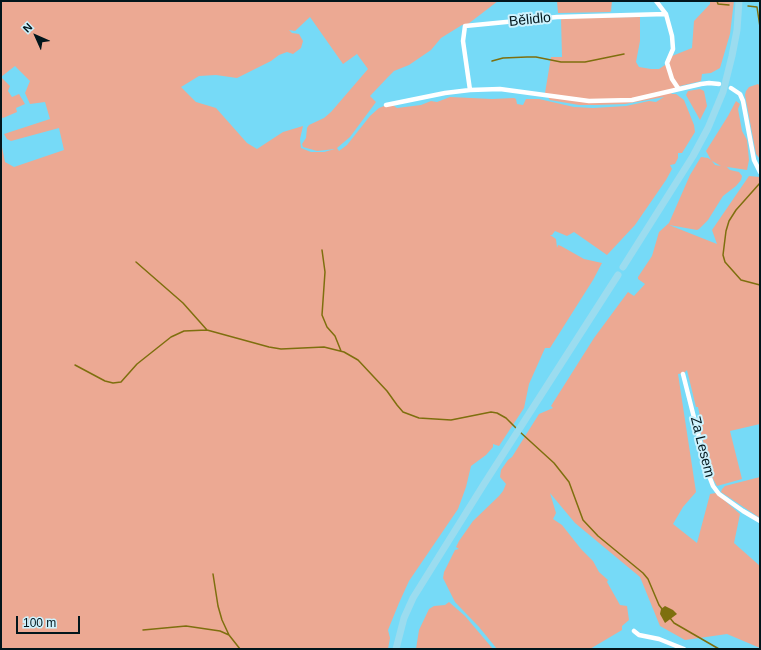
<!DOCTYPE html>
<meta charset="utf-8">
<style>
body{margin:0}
#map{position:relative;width:761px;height:650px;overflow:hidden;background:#76daf7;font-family:Arial,sans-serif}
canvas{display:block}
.frame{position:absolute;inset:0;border:2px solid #02161c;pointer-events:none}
.north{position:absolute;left:16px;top:16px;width:40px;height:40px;-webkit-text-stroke:3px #cdf2fd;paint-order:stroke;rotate:315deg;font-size:11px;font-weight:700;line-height:16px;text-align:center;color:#02161c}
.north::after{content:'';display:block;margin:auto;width:14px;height:18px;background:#02161c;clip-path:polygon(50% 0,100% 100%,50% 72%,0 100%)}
.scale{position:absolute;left:16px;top:616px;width:64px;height:18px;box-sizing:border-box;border:2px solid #02161c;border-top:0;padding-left:5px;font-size:12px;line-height:14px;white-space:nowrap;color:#02161c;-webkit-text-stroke:3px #cdf2fd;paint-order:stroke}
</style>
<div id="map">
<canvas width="761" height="650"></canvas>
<div class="frame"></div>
<div class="north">N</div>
<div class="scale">100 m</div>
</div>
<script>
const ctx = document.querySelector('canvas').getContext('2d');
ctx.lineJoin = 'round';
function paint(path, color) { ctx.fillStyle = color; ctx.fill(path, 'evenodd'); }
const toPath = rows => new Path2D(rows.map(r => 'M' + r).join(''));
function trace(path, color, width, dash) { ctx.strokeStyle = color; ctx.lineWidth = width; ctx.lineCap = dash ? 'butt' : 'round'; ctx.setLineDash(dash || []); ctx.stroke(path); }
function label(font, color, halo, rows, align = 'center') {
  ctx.font = font + ' Arial,sans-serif'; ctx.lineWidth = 4; ctx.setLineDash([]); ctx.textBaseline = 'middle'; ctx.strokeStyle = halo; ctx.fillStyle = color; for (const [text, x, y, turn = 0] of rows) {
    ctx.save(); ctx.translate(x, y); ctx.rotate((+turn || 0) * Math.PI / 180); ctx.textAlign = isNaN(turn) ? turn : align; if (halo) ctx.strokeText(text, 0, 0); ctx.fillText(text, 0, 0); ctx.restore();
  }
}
const green = toPath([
 [1,1,498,1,468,24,462,25,441,38,431,50,409,65,394,71,388,77,370,96,376,102,350,137,337,148,339,151,347,145,370,116,379,108,384,106,394,106,397,108,421,105,431,101,437,102,450,97,492,99,514,98,516,99,517,104,523,105,526,99,539,99,574,107,593,108,626,106,649,101,656,102,664,97,625,104,596,105,579,105,550,100,545,93,551,57,562,57,561,18,640,17,640,41,636,62,639,67,651,69,659,69,665,65,672,56,692,48,694,21,710,4,710,1,734,1,730,34,720,68,711,73,702,74,701,81,680,86,671,94,676,94,684,100,694,125,695,132,682,153,678,153,678,158,675,164,670,165,672,169,666,180,635,225,607,255,574,232,567,236,555,231,552,235,550,235,556,239,557,248,558,245,561,246,584,259,602,263,593,280,550,348,545,348,529,384,524,408,499,446,493,444,493,447,486,455,471,466,466,487,458,509,409,581,399,603,388,630,390,638,388,649,1,649,1,142,5,162,14,167,64,150,59,128,11,141,7,139,4,134,50,119,45,102,30,104,25,93,30,81,15,66,1,77,10,86,8,91,12,97,19,94,25,104,16,108,17,112,3,118,1,117],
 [310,17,343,64,357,54,368,69,331,112,324,118,309,125,307,128,306,138,302,144,303,147,317,151,335,149,324,152,311,152,301,148,300,139,303,126,283,132,257,149,247,143,216,108,196,102,181,87,199,76,216,75,237,78,271,61,279,55,287,52,293,54,301,48,303,41,299,34,292,33,289,30,295,31],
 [557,1,612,1,611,11,610,12,558,13],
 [758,84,760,86,760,159,756,154,745,95,746,91,749,87],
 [700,89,704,91,707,106,700,120,686,95,688,91],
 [736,101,740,104,738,109,742,131,747,140,749,160,747,170,721,166,712,161,715,165,727,167,730,170,739,172,742,176,741,180,736,186,723,196,708,220,699,229,697,230,669,225,717,244,712,230,749,176,760,177,760,424,730,431,742,479,717,486,712,477,706,453,698,422,701,421,698,407,696,407,687,370,684,373,678,374,696,492,683,507,673,524,697,543,709,498,710,494,716,493,740,514,734,543,760,566,760,648,727,634,685,640,660,626,640,577,575,523,550,493,556,513,553,519,562,525,581,549,593,561,599,572,608,580,607,582,620,605,627,606,629,620,622,626,622,630,590,649,497,649,479,627,455,602,443,578,444,572,455,550,459,549,456,547,459,541,473,521,499,496,503,491,506,484,500,477,501,470,508,460,512,457,539,414,553,408,551,406,594,338,628,292,634,296,645,284,638,279,638,277,652,256,659,232,669,223,690,175,701,157,708,158,711,160,706,151,728,116],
 [760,477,760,518,721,492,722,489,725,486],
 [449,602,465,616,493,649,416,649,419,630,429,609,434,606,445,605]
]);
const water = toPath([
 [665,606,673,610,677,614,665,623,660,614,661,609]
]);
const stream = toPath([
 [717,1,718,4,729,5],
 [748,6,757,7,760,27],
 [492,61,503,58,527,57,536,57,561,62,585,62,624,54],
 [760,183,736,210,729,221,726,231,723,255,725,262,741,280,760,285],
 [322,250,325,272,322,315,327,327,335,336,341,351],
 [136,262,183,303,207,330],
 [75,365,105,381,113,383,121,382,137,364,171,337,184,331,207,330,269,347,281,349,324,347,344,352,358,360,387,391,397,405,403,412,419,418,451,420,491,412,497,413,506,418,517,429],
 [520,432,554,463,569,482,583,520,598,536,643,573,648,579,659,605,662,609],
 [213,574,218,606,222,620,229,635],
 [670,618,674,623,719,649],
 [143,630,186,626,220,631,229,635,240,649]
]);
const minor = toPath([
 [656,1,666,14,672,36,673,49,667,63,672,79,678,88],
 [731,88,740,94,743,101,754,160,760,172],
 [470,90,463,41,465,26,557,17,666,14],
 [386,105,445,93,470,90,500,89,589,101,632,100,701,84,709,83,719,84],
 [683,374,708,473,713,486,719,494,743,511,760,521],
 [634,631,639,635,659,639,684,649]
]);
const primary = toPath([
 [623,267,693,156,708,128,723,92,732,56,737,30,739,1],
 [396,649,404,618,413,598,484,484,618,275]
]);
const streetNames = [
 ["Bělidlo",530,20,-6],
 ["Za Lesem",702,447,76]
];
paint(green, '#eca993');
paint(water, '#7e6f0e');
trace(stream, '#7e6f0e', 1.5);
trace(minor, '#fff', 4.5);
trace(primary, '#9bdcef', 7);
label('14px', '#02161c', '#cdf2fd', streetNames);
</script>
